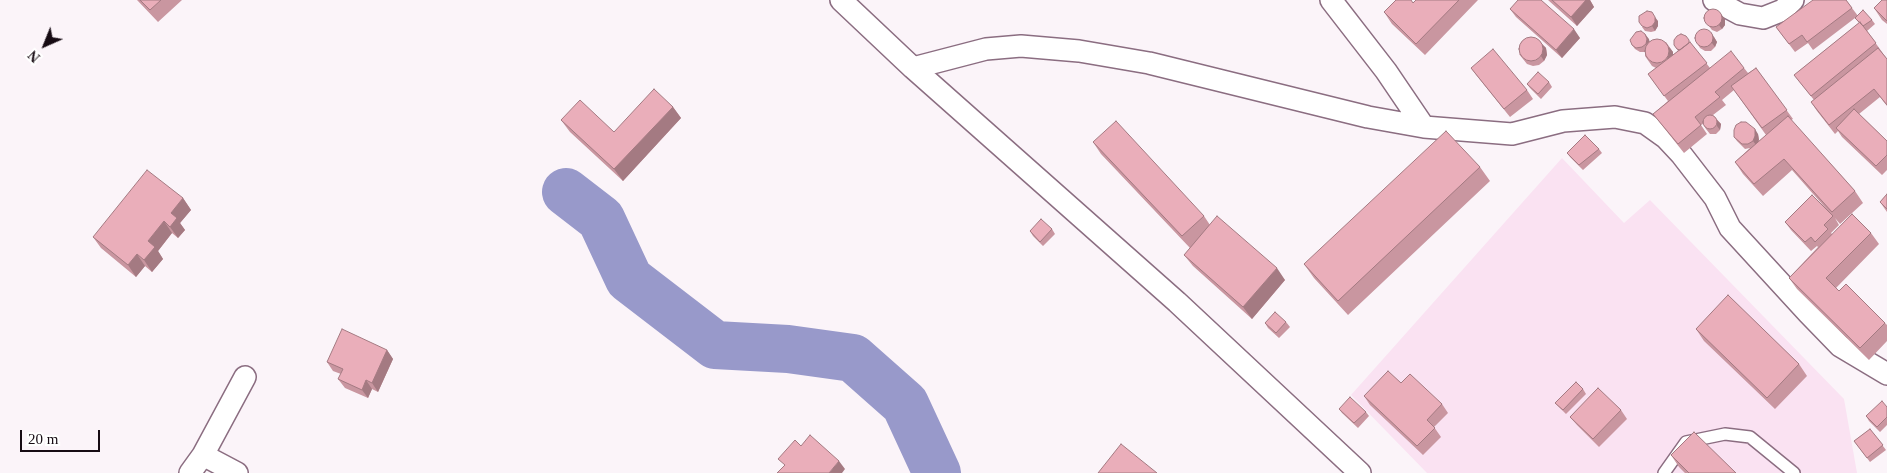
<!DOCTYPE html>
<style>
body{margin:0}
#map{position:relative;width:1887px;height:473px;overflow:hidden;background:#fbf4f9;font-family:"Times New Roman",serif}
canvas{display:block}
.north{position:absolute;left:20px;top:20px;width:50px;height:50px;-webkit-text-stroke:4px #fff;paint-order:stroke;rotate:224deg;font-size:14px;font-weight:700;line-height:20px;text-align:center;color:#160b13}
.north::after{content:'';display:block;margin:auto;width:18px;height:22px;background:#160b13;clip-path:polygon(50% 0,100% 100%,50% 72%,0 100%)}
.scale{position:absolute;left:20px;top:430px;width:80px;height:22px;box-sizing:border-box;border:2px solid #160b13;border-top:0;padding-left:6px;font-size:15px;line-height:18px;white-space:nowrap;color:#160b13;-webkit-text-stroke:4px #fff;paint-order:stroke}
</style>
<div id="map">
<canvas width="1887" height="473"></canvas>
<div class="north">N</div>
<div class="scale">20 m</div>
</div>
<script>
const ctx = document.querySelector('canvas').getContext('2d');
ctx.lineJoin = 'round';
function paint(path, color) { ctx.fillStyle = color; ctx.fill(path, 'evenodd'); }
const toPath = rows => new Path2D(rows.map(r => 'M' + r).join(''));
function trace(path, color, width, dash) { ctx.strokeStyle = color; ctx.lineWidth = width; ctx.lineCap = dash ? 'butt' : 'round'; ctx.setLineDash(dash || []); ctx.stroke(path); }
const built = toPath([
 [1562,158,1624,223,1650,200,1844,399,1857,473,1427,473,1351,395]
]);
const river = toPath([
 [566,192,601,219,629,279,715,345,788,349,853,358,905,404,937,473]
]);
const lane = toPath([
 [1664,473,1686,442,1725,434,1750,437,1794,473]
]);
const street = toPath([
 [841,0,913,68,1177,302,1360,473],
 [1331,0,1386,71,1424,127],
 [1714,0,1740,14,1763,18,1783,10,1793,0],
 [913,68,986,49,1021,46,1079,51,1149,63,1368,117,1424,127,1512,134,1563,121,1615,117,1645,123,1666,138,1681,154,1715,198,1730,228,1808,313,1840,346,1887,374],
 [203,455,237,473],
 [190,473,203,455,245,377]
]);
const wall = toPath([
 [137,0,182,0,158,22],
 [1416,0,1478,0,1425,55,1392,24,1384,12,1413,3],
 [1548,0,1590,0,1594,7,1577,26],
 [1846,0,1858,16,1872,20,1875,24,1867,31,1887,59,1887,106,1880,97,1859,114,1887,141,1887,170,1882,175,1842,137,1838,131,1835,134,1817,111,1811,102,1814,100,1794,75,1859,23,1855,18,1813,50,1808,43,1795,52,1776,27],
 [1887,0,1887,24,1882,20,1874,8],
 [1510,9,1580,38,1562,58,1516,17],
 [1725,19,1725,25,1722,29,1717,32,1712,30,1705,21],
 [1658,21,1658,26,1655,31,1651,32,1645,31,1642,27],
 [1645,34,1650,42,1666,42,1673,52,1673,55,1678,51,1674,45,1692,45,1710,68,1744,68,1748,73,1756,68,1793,119,1791,120,1855,191,1863,203,1840,224,1835,218,1839,225,1831,233,1832,234,1871,233,1879,244,1836,288,1839,291,1885,323,1887,325,1887,341,1869,360,1797,289,1789,278,1818,247,1817,246,1811,251,1791,230,1785,222,1829,212,1792,170,1763,196,1743,174,1735,162,1750,148,1745,149,1737,141,1734,137,1758,134,1759,140,1758,142,1766,135,1734,90,1722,100,1726,105,1713,115,1721,124,1720,130,1716,134,1710,134,1706,129,1703,124,1701,125,1707,134,1684,153,1653,114,1668,101,1648,74,1656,68,1652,66,1645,56,1645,52,1640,52,1635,49,1632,45],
 [1714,37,1717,42,1715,47,1711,51,1705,51,1700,48,1697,43],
 [1542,44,1546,48,1547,55,1544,61,1539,65,1533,66,1527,64,1519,54],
 [1471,68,1527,90,1533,99,1510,117,1477,76],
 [1549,82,1552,87,1541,99,1530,88,1527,84],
 [673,107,681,118,623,181,570,132,561,120,614,132],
 [1093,142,1204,216,1210,225,1285,280,1252,319,1193,266,1184,255,1190,248,1101,154],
 [1599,149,1602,153,1583,170,1570,157,1567,153],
 [1480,167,1490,181,1348,315,1314,278,1304,264],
 [1887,194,1887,212,1880,202],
 [183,198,191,210,180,223,185,230,178,238,172,233,158,251,163,259,152,272,145,266,136,277,101,248,93,237],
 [1052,229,1055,234,1043,246,1033,236,1030,231],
 [1286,322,1290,327,1279,338,1268,328,1265,323],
 [1696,329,1799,364,1807,376,1775,409,1704,341],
 [387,350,393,359,378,392,372,389,368,398,345,388,338,379,341,374,333,371,327,362],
 [1401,383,1442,404,1448,413,1434,427,1441,437,1423,455,1370,405,1364,396],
 [1583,389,1586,394,1566,414,1555,403],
 [1887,407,1887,425,1880,432,1869,421,1866,416],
 [1339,409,1366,412,1369,416,1358,428,1342,413],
 [1621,410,1627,419,1599,447,1577,425,1570,417],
 [1870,429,1886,450,1870,462,1854,441],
 [1671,455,1736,473,1685,473,1679,467]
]);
const shadedWall = toPath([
 [1586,0,1590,0,1594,7,1577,26,1571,17],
 [1721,14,1725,19,1725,25,1722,29,1719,25],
 [1655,17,1658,21,1658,26,1655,31,1652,26],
 [1574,29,1580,38,1562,58,1556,50],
 [1711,32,1717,42,1715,47,1712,43],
 [1645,34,1649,39,1650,44,1649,49,1646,44],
 [1542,44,1546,48,1547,55,1544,61,1541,56],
 [1669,47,1673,52,1673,58,1667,59],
 [673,107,681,118,623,181,614,169],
 [1717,120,1721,124,1720,130,1717,126],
 [1755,129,1758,134,1759,140,1756,145,1753,141],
 [183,198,191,210,180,223,185,230,178,238,170,227,171,213],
 [164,221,172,233,158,251,163,259,152,272,144,260,148,241],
 [137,254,145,266,136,277,128,265],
 [1277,268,1285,280,1252,319,1243,307],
 [387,350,393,359,378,392,372,383],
 [366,380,372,389,368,398,362,390],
 [839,461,845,469,842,473,829,473]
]);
const building = toPath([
 [140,0,161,0,150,10,140,0],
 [1396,0,1411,0,1413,3,1416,0,1459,0,1416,44,1384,12,1396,0],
 [1518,0,1541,0,1574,29,1556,50,1510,9,1518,0],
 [1552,0,1586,0,1571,17,1552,0],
 [1813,0,1846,0,1852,8,1807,42,1802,35,1789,44,1776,27,1813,0],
 [1882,0,1887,0,1887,21,1874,8,1882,0],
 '1704 18a9 9 0 1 1 18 0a9 9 0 1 1-18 0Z',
 [1863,10,1872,20,1863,26,1855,18,1863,10],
 [1647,11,1652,12,1655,17,1655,22,1652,26,1647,28,1642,26,1639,22,1639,16,1647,11],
 [1860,22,1876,43,1811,96,1794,75,1860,22],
 '1695 38a9 9 0 1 1 18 0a9 9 0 1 1-18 0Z',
 [1641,31,1645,34,1647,39,1646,44,1642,47,1636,48,1632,45,1630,40,1636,32,1641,31],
 [1681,34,1686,36,1689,40,1689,43,1680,50,1677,49,1674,45,1674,40,1677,36,1681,34],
 '1519 49a12 12 0 1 1 24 0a12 12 0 1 1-24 0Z',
 '1645 51a12 12 0 1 1 24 0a12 12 0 1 1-24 0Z',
 [1690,42,1707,63,1664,96,1648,74,1690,42],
 [1878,48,1887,59,1887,105,1874,89,1829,125,1811,102,1878,48],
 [1493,49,1527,90,1504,109,1471,68,1493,49],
 [1731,51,1744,68,1715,92,1720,97,1695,117,1701,125,1678,144,1653,114,1731,51],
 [1756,68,1787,110,1762,128,1731,86,1756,68],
 [1538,72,1549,82,1538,94,1527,84,1538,72],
 [654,89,673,107,614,169,561,120,580,100,614,132,654,89],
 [1854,109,1887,141,1887,155,1876,166,1836,128,1854,109],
 '1703 122a7 7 0 1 1 14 0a7 7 0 1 1-14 0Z',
 [1788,116,1855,191,1832,212,1784,159,1754,184,1735,162,1788,116],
 [1116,121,1204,216,1182,236,1093,142,1116,121],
 [1741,122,1746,122,1755,129,1755,136,1753,141,1748,144,1742,144,1734,137,1734,130,1736,125,1741,122],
 [1446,131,1480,167,1338,301,1304,264,1446,131],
 [1585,135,1599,149,1579,165,1567,153,1585,135],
 [147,170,183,198,171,213,177,218,170,227,164,221,148,241,155,247,144,260,137,254,128,265,93,237,147,170],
 [1887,194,1887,209,1880,202,1887,194],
 [1812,195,1833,216,1824,225,1828,229,1815,242,1811,237,1805,242,1785,222,1812,195],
 [1852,214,1871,233,1826,278,1839,291,1846,284,1885,323,1860,348,1789,278,1852,214],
 [1217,216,1277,268,1243,307,1184,255,1217,216],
 [1041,219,1052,229,1040,242,1030,231,1041,219],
 [1728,295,1799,364,1767,398,1696,329,1728,295],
 [1275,312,1286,322,1276,333,1265,323,1275,312],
 [342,329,387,350,372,383,366,380,362,390,338,379,343,369,327,362,342,329],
 [1388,371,1401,383,1410,374,1442,404,1427,420,1435,428,1417,446,1364,396,1388,371],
 [1576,382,1583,389,1563,410,1555,403,1576,382],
 [1598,388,1621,410,1593,439,1570,417,1598,388],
 [1350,397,1366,412,1354,423,1339,409,1350,397],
 [1882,401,1887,407,1887,417,1877,427,1866,416,1882,401],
 [1870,429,1883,445,1867,458,1854,441,1870,429],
 [1694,432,1736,473,1689,473,1671,455,1694,432],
 [810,435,839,461,829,473,777,473,785,465,778,459,795,440,801,446,810,435],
 [1121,444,1157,473,1098,473,1121,444]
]);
paint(built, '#fae2f2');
trace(river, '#9899ca', 48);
trace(lane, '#8b6d81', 14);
trace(street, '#8b6d81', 24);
trace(lane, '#fff', 11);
trace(street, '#fff', 21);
paint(wall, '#c996a0');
paint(shadedWall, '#a47a82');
paint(building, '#eaaeba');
trace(building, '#a47a82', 1);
</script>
